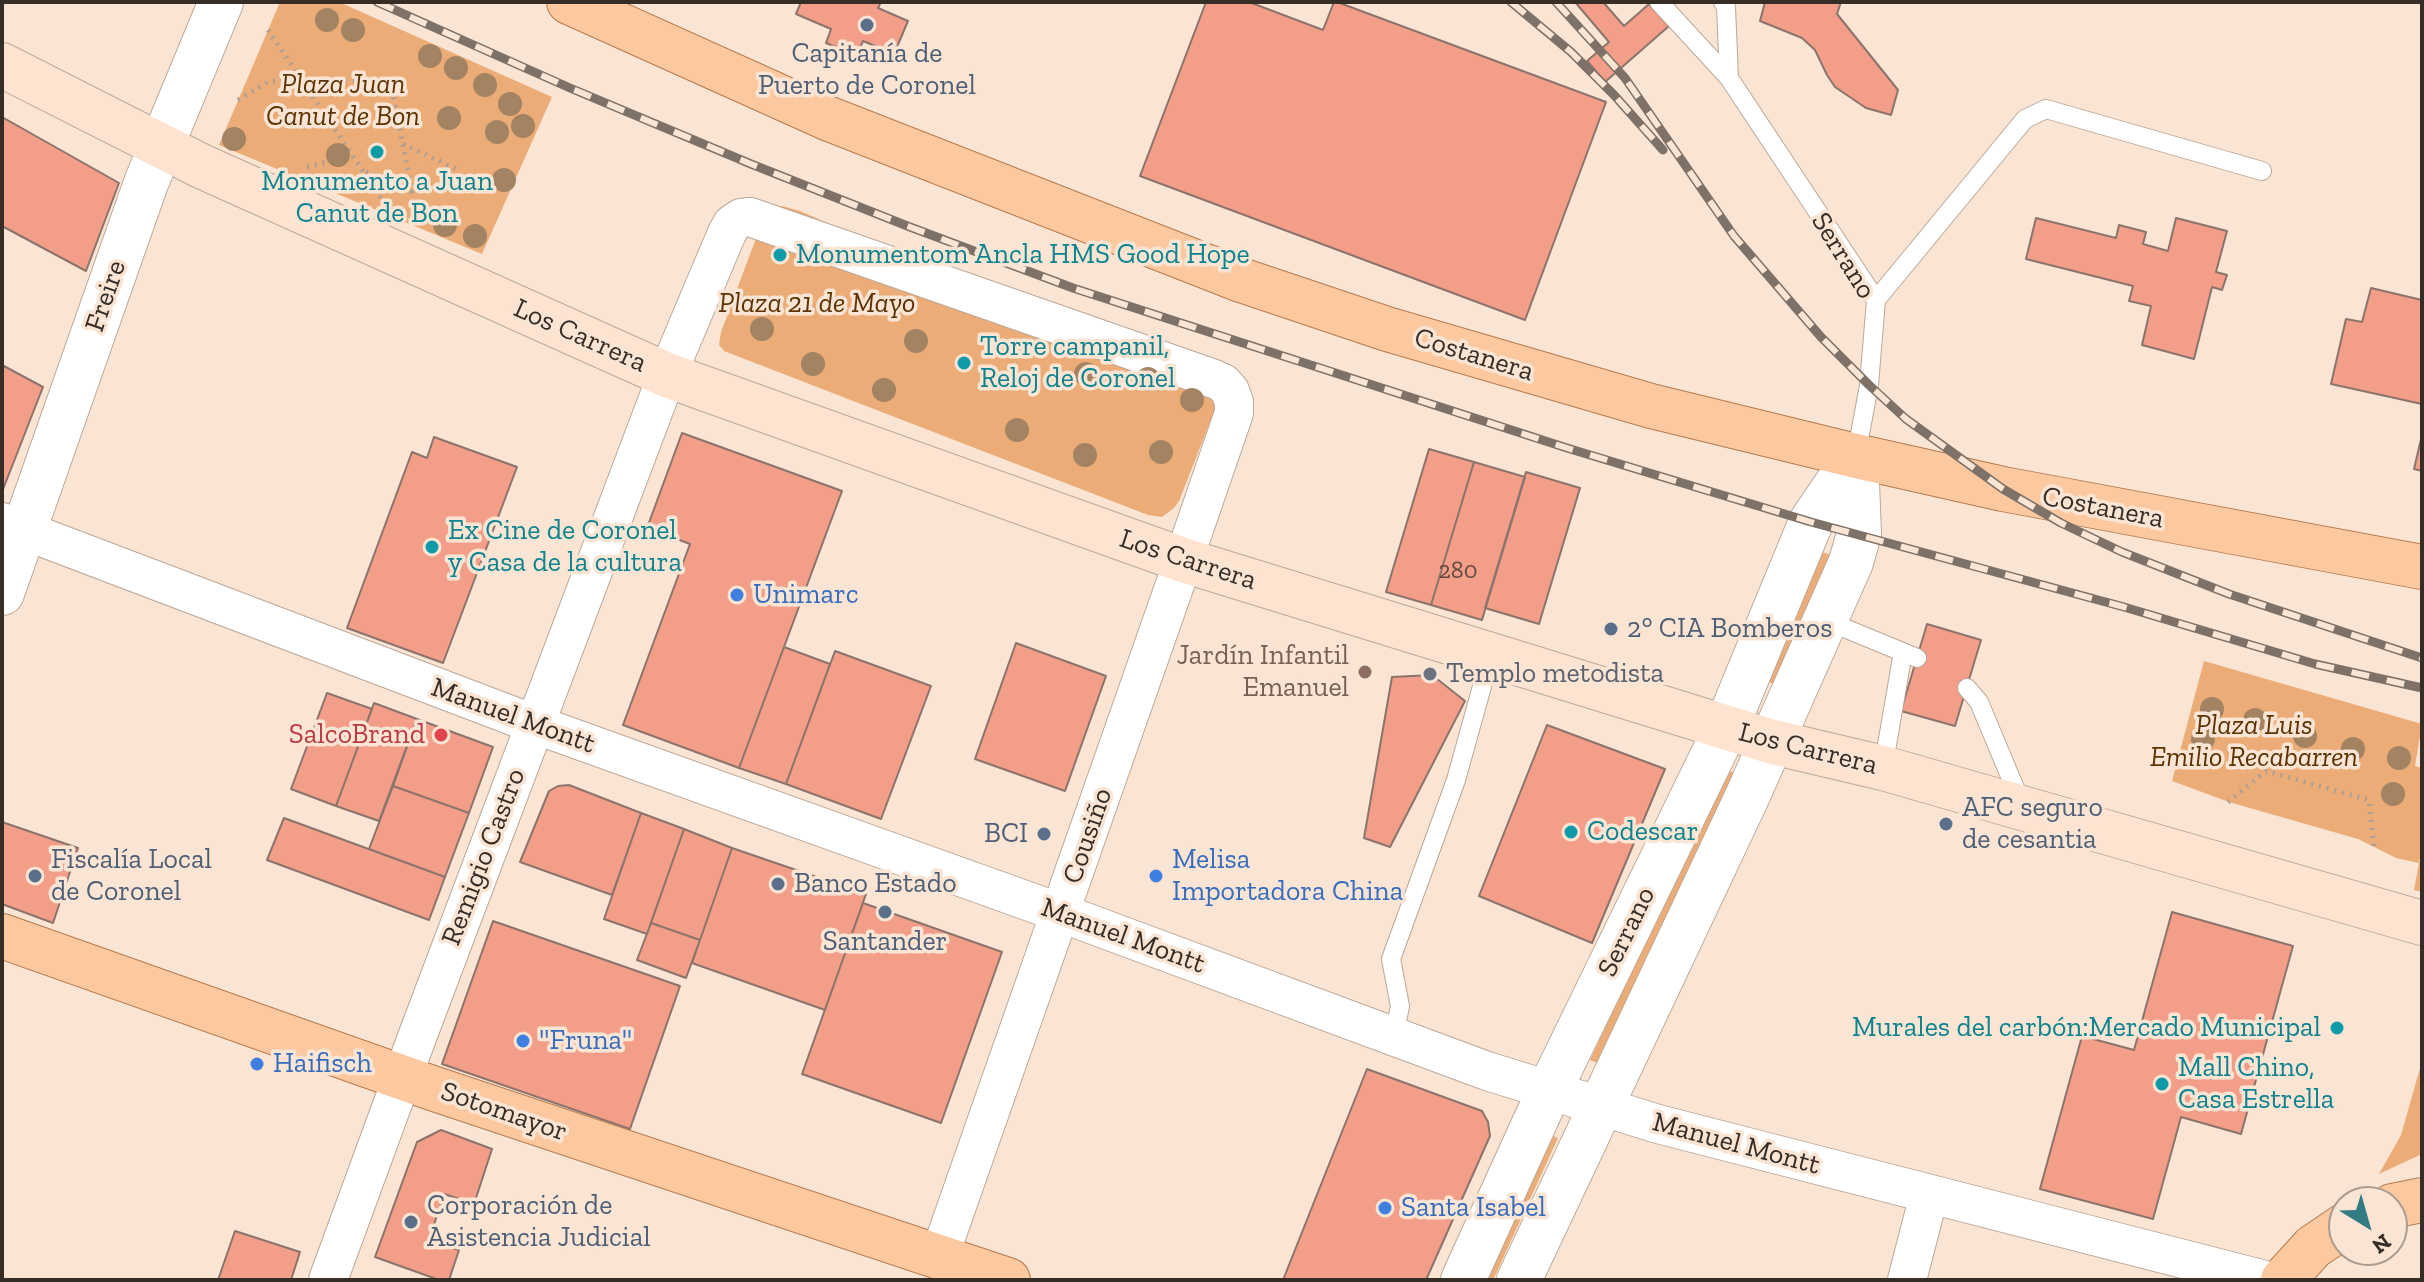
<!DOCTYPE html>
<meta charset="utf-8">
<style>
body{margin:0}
#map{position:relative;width:2424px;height:1282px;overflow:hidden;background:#fae5d4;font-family:"Zilla Slab",serif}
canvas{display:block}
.frame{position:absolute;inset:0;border:4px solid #362d27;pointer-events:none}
.north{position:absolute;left:2328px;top:1186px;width:80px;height:80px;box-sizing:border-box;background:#fae5d4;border:2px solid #ac9b8f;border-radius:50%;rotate:143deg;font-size:22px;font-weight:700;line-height:32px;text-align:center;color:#362d27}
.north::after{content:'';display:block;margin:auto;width:28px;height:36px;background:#347c84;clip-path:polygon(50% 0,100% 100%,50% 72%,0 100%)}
</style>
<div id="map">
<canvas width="2424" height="1282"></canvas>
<div class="frame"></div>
<div class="north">N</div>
</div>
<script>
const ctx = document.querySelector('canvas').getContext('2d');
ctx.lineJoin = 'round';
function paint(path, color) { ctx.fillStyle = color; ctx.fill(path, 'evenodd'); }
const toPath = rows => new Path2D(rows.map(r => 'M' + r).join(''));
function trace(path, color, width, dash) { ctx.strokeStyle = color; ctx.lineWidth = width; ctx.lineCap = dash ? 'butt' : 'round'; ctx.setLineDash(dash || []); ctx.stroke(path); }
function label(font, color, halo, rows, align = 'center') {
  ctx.font = font + ' "Zilla Slab",serif'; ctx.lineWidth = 7; ctx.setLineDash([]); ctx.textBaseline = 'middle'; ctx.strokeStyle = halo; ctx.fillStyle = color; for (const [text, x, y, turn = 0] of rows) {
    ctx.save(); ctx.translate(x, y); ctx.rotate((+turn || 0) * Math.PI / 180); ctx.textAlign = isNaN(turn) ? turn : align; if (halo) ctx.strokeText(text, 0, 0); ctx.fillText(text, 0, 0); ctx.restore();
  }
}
const green = toPath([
 [280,2,339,2,552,97,482,254,219,145],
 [775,206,782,206,800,211,1202,386,1215,399,1216,407,1179,501,1174,508,1162,517,1148,515,724,351,719,345,721,332,765,214],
 [1821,552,1835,556,1775,684,1764,681],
 [2204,661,2422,724,2415,766,2422,768,2422,851,2419,862,2422,863,2422,892,2414,890,2419,863,2396,858,2358,839,2229,802,2172,781],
 [1726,770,1739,774,1603,1065,1590,1060],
 [2422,1061,2422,1154,2379,1174,2401,1135],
 [1545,1133,1558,1138,1493,1280,1475,1280]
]);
const building = toPath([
 [801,2,881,2,878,8,908,21,894,54,863,41,857,56,826,43,831,29,796,14,801,2],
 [1206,2,1249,2,1323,30,1334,2,1337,2,1606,102,1525,320,1140,176,1206,2],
 [1575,2,1603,2,1624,26,1649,4,1669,26,1605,82,1587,61,1609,42,1575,2],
 [1765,2,1841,2,1837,14,1898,90,1891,115,1866,108,1835,87,1827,75,1815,50,1802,38,1760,21,1765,2],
 [2,117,119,183,86,271,2,226,2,117],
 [2036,218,2116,238,2119,225,2146,232,2143,244,2168,251,2176,218,2227,231,2216,272,2227,275,2222,290,2212,287,2194,359,2142,345,2151,306,2129,301,2133,286,2026,259,2036,218],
 [2371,288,2422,300,2422,404,2331,384,2346,319,2362,322,2371,288],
 [2,365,43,387,2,492,2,365],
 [682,433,842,491,739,768,623,725,690,544,647,528,682,433],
 [2422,435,2422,471,2414,469,2422,435],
 [434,437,517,467,443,663,347,628,412,452,427,458,434,437],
 [1429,449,1474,462,1431,605,1386,592,1429,449],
 [1474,462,1525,477,1482,620,1431,605,1474,462],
 [1526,472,1580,488,1539,624,1485,608,1526,472],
 [1927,624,1981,640,1955,726,1901,711,1927,624],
 [1016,643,1106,676,1065,791,975,759,1016,643],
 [784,647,830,664,786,784,739,768,784,647],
 [835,651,931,686,881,819,786,784,835,651],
 [1432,675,1465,701,1390,847,1364,838,1392,677,1432,675],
 [327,693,372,709,336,806,291,789,327,693],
 [374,703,417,719,379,821,336,806,374,703],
 [417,719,493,747,469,813,393,786,417,719],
 [1547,725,1665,769,1592,943,1479,896,1547,725],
 [569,785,641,813,612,895,520,862,549,791,558,786,569,785],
 [393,786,469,813,445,877,369,849,393,786],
 [641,813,684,829,647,934,604,919,641,813],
 [284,818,445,877,429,920,267,860,284,818],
 [2,822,78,848,53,923,2,904,2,822],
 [684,829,732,848,700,940,651,923,684,829],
 [732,848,866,894,825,1010,692,963,732,848],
 [863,903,1002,952,941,1123,802,1074,863,903],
 [2172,912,2293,946,2241,1134,2181,1117,2153,1219,2040,1189,2082,1036,2134,1050,2172,912],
 [493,921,680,986,630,1129,442,1064,493,921],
 [651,923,700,940,686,978,637,960,651,923],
 [1367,1069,1482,1111,1488,1122,1490,1136,1426,1280,1283,1280,1367,1069],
 [441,1130,492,1149,474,1204,444,1194,429,1240,459,1250,449,1280,439,1280,375,1257,417,1142,441,1130],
 [235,1231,300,1252,291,1280,218,1280,235,1231]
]);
const path = toPath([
 [268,30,383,201],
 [238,100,270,81,303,82,390,79,417,217],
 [403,144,458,170],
 [307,167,353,155],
 [366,172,412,192],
 [2228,802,2266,771,2369,800,2374,848]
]);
const service = toPath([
 [1659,2,1729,78,1876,300,1869,385,1856,456],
 [1723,2,1726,7,1729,78],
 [1876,300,2025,119,2046,109,2262,171],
 [1825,620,1917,658],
 [1967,688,1979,702,2022,805],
 [1883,768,1903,652],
 [1394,1037,1400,1006,1391,959,1456,780,1491,654]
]);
const minor = toPath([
 [2,522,534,724,1061,913,1487,1071,1658,1124,2265,1280],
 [328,1280,416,1040,667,375,727,233,732,224,741,218,750,217,1214,379,1223,383,1230,391,1234,402,1234,413,1172,593,939,1257],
 [1907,1280,1929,1195]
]);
const tertiary = toPath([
 [2,593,146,183,221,2],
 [1463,1280,1549,1091,1726,728,1811,522,1856,456],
 [1519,1280,1747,797,1851,562,1859,534,1856,456]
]);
const secondary = toPath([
 [2,65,201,166,667,375,1183,560,1773,742,1883,768,2422,923]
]);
const primary = toPath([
 [569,2,827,118,1241,280,1387,329,1651,406,1856,456,2003,489,2422,567],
 [2,936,432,1088,1008,1280],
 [2392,1206,2422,1200],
 [2283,1280,2313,1247,2344,1226]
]);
const rail = toPath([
 [377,2,570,88,751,164,910,227,1073,288,1567,448,1811,522,2124,607,2315,664,2422,688],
 [1511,2,1571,52,1614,95,1663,150],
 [1556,2,1625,78,1734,236,1821,337,1869,385,1906,419,2003,489,2061,523,2122,552,2229,594,2422,658]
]);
const trees = [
 [327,20],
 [353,30],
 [430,56],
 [456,68],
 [485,85],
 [510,104],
 [449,118],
 [523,126],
 [497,132],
 [234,139],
 [338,155],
 [504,180],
 [445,225],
 [475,236],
 [762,329],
 [916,341],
 [813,364],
 [1086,374],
 [1148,379],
 [884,390],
 [1192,400],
 [1017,430],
 [1161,452],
 [1085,455],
 [2212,709],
 [2255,720],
 [2305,736],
 [2203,739],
 [2353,749],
 [2399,758],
 [2393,794]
];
const markers = [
 [867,25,8,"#5c6f8a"],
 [377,152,8,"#0f9aa8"],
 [780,255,8,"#0f9aa8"],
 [964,363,8,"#0f9aa8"],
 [432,547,8,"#0f9aa8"],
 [737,595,8,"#3f7fe0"],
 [1611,629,8,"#5c6f8a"],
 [1365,672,8,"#8d6e63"],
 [1430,674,8,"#6b7280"],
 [441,735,8,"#e0444e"],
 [1946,824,8,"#5c6f8a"],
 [1571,832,8,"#0f9aa8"],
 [1044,834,8,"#5c6f8a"],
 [35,876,8,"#5c6f8a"],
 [1156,876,8,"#3f7fe0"],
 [778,884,8,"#5c6f8a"],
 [885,912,8,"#5c6f8a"],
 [2337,1028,8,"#0f9aa8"],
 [523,1041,8,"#3f7fe0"],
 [257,1064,8,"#3f7fe0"],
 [2162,1084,8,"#0f9aa8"],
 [1385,1208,8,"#3f7fe0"],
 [411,1222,8,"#5c6f8a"]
];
const numberNames = [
 ["280",1458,571]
];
const serviceNames = [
 ["Capitanía de",867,54,"center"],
 ["Puerto de Coronel",867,86,"center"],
 ["2° CIA Bomberos",1627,629],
 ["AFC seguro",1962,808],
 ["de cesantia",1962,840],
 ["BCI",1028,834,"right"],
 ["Fiscalía Local",51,860],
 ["de Coronel",51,892],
 ["Banco Estado",794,884],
 ["Santander",885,942,"center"],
 ["Corporación de",427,1206],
 ["Asistencia Judicial",427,1238]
];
const parkNames = [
 ["Plaza Juan",343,85],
 ["Canut de Bon",343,117],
 ["Plaza 21 de Mayo",817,304],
 ["Plaza Luis",2254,726],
 ["Emilio Recabarren",2254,758]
];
const cultureNames = [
 ["Monumento a Juan",377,182,"center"],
 ["Canut de Bon",377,214,"center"],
 ["Monumentom Ancla HMS Good Hope",796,255],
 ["Torre campanil,",980,347],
 ["Reloj de Coronel",980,379],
 ["Ex Cine de Coronel",448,531],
 ["y Casa de la cultura",448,563],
 ["Codescar",1587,832],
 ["Murales del carbón:Mercado Municipal",2321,1028,"right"],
 ["Mall Chino,",2178,1068],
 ["Casa Estrella",2178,1100]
];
const streetNames = [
 ["Serrano",1843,256,58],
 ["Freire",106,296,-71],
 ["Los Carrera",580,336,24],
 ["Costanera",1474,355,17],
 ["Costanera",2103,508,11],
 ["Los Carrera",1188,560,18],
 ["Manuel Montt",513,716,20],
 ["Los Carrera",1808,749,14],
 ["Cousiño",1088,836,-71],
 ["Remigio Castro",484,857,-69],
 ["Serrano",1627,932,-64],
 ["Manuel Montt",1123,936,20],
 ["Sotomayor",504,1112,19],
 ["Manuel Montt",1736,1144,15]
];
const shopNames = [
 ["Unimarc",753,595],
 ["Melisa",1172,860],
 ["Importadora China",1172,892],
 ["\"Fruna\"",539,1041],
 ["Haifisch",273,1064],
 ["Santa Isabel",1401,1208]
];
const educationNames = [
 ["Jardín Infantil",1349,656],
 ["Emanuel",1349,688]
];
const worshipNames = [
 ["Templo metodista",1446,674]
];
const healthNames = [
 ["SalcoBrand",425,735]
];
paint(green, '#ebac78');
paint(building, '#f29e88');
trace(building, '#8c736c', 2);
trace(service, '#bca898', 20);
trace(minor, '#bca898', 40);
trace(tertiary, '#bca898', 46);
trace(secondary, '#bca898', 46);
trace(primary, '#b57a4d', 46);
trace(path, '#af9f92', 5, [2, 6]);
trace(service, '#fff', 18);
trace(minor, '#fff', 38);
trace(tertiary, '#fff', 44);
trace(secondary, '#fee3d0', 44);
trace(primary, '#fcc8a0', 44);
trace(rail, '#7e7167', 9);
trace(rail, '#fae5d4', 6, [18]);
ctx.fillStyle = '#a48362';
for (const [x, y] of trees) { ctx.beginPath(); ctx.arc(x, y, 12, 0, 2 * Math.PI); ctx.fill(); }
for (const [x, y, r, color] of markers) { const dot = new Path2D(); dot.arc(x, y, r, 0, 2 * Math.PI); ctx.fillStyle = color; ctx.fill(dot); trace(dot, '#fae5d4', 3); }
label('24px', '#65493f', null, numberNames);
label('28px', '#4e5e75', '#fae5d4', serviceNames, 'left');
label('italic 28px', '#5d3305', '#fae5d4', parkNames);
label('28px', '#0d838f', '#fae5d4', cultureNames, 'left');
label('28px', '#362d27', '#fae5d4', streetNames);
label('28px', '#366cbe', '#fae5d4', shopNames, 'left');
label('28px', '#785e54', '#fae5d4', educationNames, 'right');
label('28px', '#5b616d', '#fae5d4', worshipNames, 'left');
label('28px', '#be3a42', '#fae5d4', healthNames, 'right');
</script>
